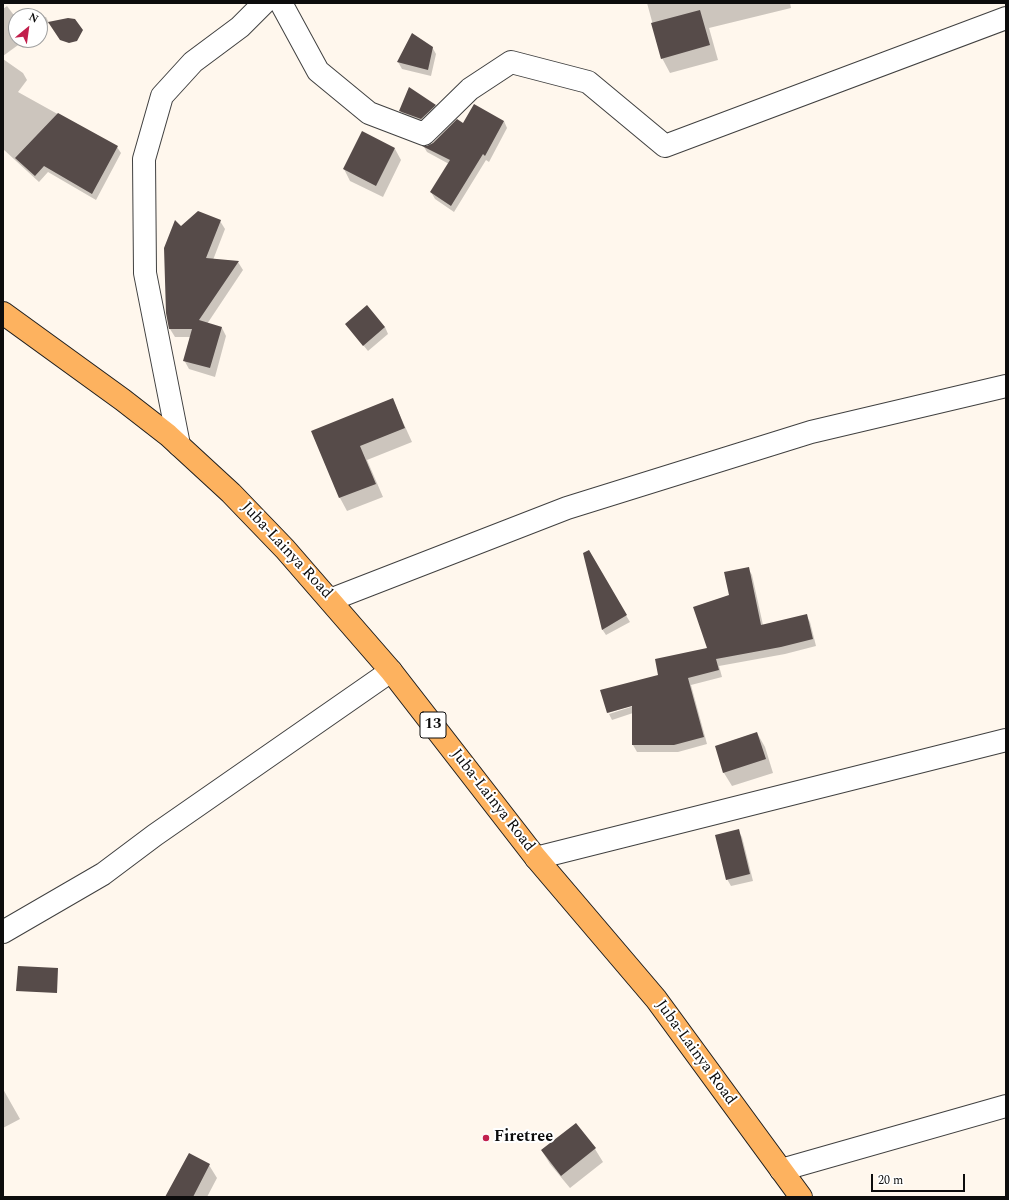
<!DOCTYPE html>
<style>
body{margin:0}
#map{position:relative;width:1009px;height:1200px;overflow:hidden;background:#fff7ed;font-family:Spectral,serif}
canvas{display:block}
.frame{position:absolute;inset:0;border:4px solid #0d0d0d;pointer-events:none}
.north{position:absolute;left:8px;top:8px;width:40px;height:40px;box-sizing:border-box;background:#fff;border:1px solid #9e9e9e;border-radius:50%;rotate:29deg;font-size:11px;font-weight:700;line-height:16px;text-align:center;color:#0d0d0d}
.north::after{content:'';display:block;margin:auto;width:14px;height:18px;background:#c2204d;clip-path:polygon(50% 0,100% 100%,50% 72%,0 100%)}
.scale{position:absolute;left:871px;top:1174px;width:94px;height:18px;box-sizing:border-box;border:2px solid #0d0d0d;border-top:0;padding-left:5px;font-size:12px;line-height:14px;white-space:nowrap;color:#0d0d0d;-webkit-text-stroke:3px #fff;paint-order:stroke}
</style>
<div id="map">
<canvas width="1009" height="1200"></canvas>
<div class="frame"></div>
<div class="north">N</div>
<div class="scale">20 m</div>
</div>
<script>
const ctx = document.querySelector('canvas').getContext('2d');
ctx.lineJoin = 'round';
function paint(path, color) { ctx.fillStyle = color; ctx.fill(path, 'evenodd'); }
const toPath = rows => new Path2D(rows.map(r => 'M' + r).join(''));
function trace(path, color, width, dash) { ctx.strokeStyle = color; ctx.lineWidth = width; ctx.lineCap = dash ? 'butt' : 'round'; ctx.setLineDash(dash || []); ctx.stroke(path); }
function label(font, color, halo, rows, align = 'center') {
  ctx.font = font + ' Spectral,serif'; ctx.lineWidth = 4; ctx.setLineDash([]); ctx.textBaseline = 'middle'; ctx.strokeStyle = halo; ctx.fillStyle = color; for (const [text, x, y, turn = 0] of rows) {
    ctx.save(); ctx.translate(x, y); ctx.rotate((+turn || 0) * Math.PI / 180); ctx.textAlign = isNaN(turn) ? turn : align; if (halo) ctx.strokeText(text, 0, 0); ctx.fillText(text, 0, 0); ctx.restore();
  }
}
const shadow = toPath([
 [647,3,790,3,791,8,709,28,718,60,670,73,662,58],
 [7,6,13,14,34,16,16,16,16,40,25,40,3,56,3,9],
 [40,17,46,17,49,23,40,30],
 [412,35,432,47,436,54,431,76,402,69,398,62],
 [3,59,23,73,27,80,18,92,117,147,121,153,96,200,48,172,39,182,3,149],
 [435,106,439,112,425,126,404,118,401,111],
 [504,121,507,128,489,162,486,160,454,212,435,199,431,192,449,164,427,152,424,147,427,147,464,125],
 [395,149,401,160,383,197,350,181,344,169],
 [220,221,225,229,213,260,238,262,243,270,207,324,222,328,226,336,215,377,189,369,184,360,190,337,175,337,170,329,181,227],
 [346,324,385,327,388,334,368,351],
 [393,400,412,442,367,460,383,497,347,511,340,498,312,432],
 [588,552,630,622,606,635,602,629],
 [748,568,752,575,763,625,806,615,810,622,816,646,785,654,719,666,722,677,691,685,707,744,678,752,637,752,633,745,633,713,612,720,609,714,637,705,636,704,608,713,602,691,660,675,708,649,730,596],
 [757,733,765,747,773,773,732,786,724,773,716,747],
 [738,831,742,837,753,881,731,886,727,879],
 [3,1089,20,1119,3,1128],
 [576,1124,595,1149,603,1162,570,1188,550,1164,542,1151],
 [209,1165,217,1178,207,1197,166,1197]
]);
const building = toPath([
 [700,10,710,45,661,59,651,23],
 [68,18,75,19,83,30,77,41,69,43,60,40,48,22],
 [412,33,433,47,428,70,397,62],
 [409,87,436,105,421,119,399,111],
 [474,104,504,121,485,156,483,154,451,206,430,192,450,160,422,146,427,146,433,143,457,119,463,123],
 [58,113,118,146,92,194,44,166,35,176,15,158],
 [362,131,395,148,376,186,343,169],
 [198,211,221,220,206,258,239,261,199,320,222,327,210,368,183,361,192,329,169,329,166,313,164,248,175,220,181,226],
 [367,305,385,327,363,346,345,324],
 [393,398,405,428,360,446,376,484,339,498,311,431],
 [589,550,627,615,602,630,583,553],
 [749,567,761,625,807,614,813,639,781,647,716,659,719,670,688,678,704,737,674,745,632,745,632,706,607,713,600,690,658,675,655,659,707,648,693,607,729,595,724,572],
 [757,732,766,759,723,773,715,746],
 [739,829,750,874,726,880,715,835],
 [18,966,58,968,57,993,16,991],
 [576,1123,596,1148,561,1176,541,1150],
 [189,1153,210,1164,193,1197,165,1197]
]);
const street = toPath([
 [281,3,318,71,369,113,424,134,470,89,511,62,588,82,665,146,1006,18],
 [179,445,145,273,144,159,162,96,193,62,240,27,264,3],
 [330,600,567,508,811,432,1006,386],
 [536,858,1006,740],
 [3,932,103,874,155,835,391,671],
 [781,1170,1006,1106]
]);
const primary = toPath([
 [3,313,123,400,168,435,231,493,285,549,391,671,536,858,656,999,801,1197]
]);
const markers = [
 [486,1138,4,"#c2204d"]
];
const shields = [
 [433,725,26]
];
const shieldNames = [
 ["13",433,725]
];
const streetNames = [
 ["Juba-Lainya Road",286,551,47],
 ["Juba-Lainya Road",492,801,52],
 ["Juba-Lainya Road",695,1053,54]
];
const poiNames = [
 ["Firetree",494,1138]
];
paint(shadow, '#0003');
paint(building, '#564b49');
trace(street, '#404040', 24);
trace(primary, '#1e1e1e', 24);
trace(street, '#fff', 22);
trace(primary, '#fdb25f', 22);
for (const [x, y, r, color] of markers) { const dot = new Path2D(); dot.arc(x, y, r, 0, 2 * Math.PI); ctx.fillStyle = color; ctx.fill(dot); trace(dot, '#fff', 1.5); }
for (const [x, y, w] of shields) { const box = new Path2D(); box.roundRect(x - w / 2, y - 13, w, 26, 3); ctx.fillStyle = '#fff'; ctx.fill(box); trace(box, '#0d0d0d', 1); }
label('bold 15px', '#0d0d0d', null, shieldNames);
label('16px', '#0d0d0d', '#fff', streetNames);
label('bold 16px', '#0d0d0d', '#fff', poiNames, 'left');
</script>
